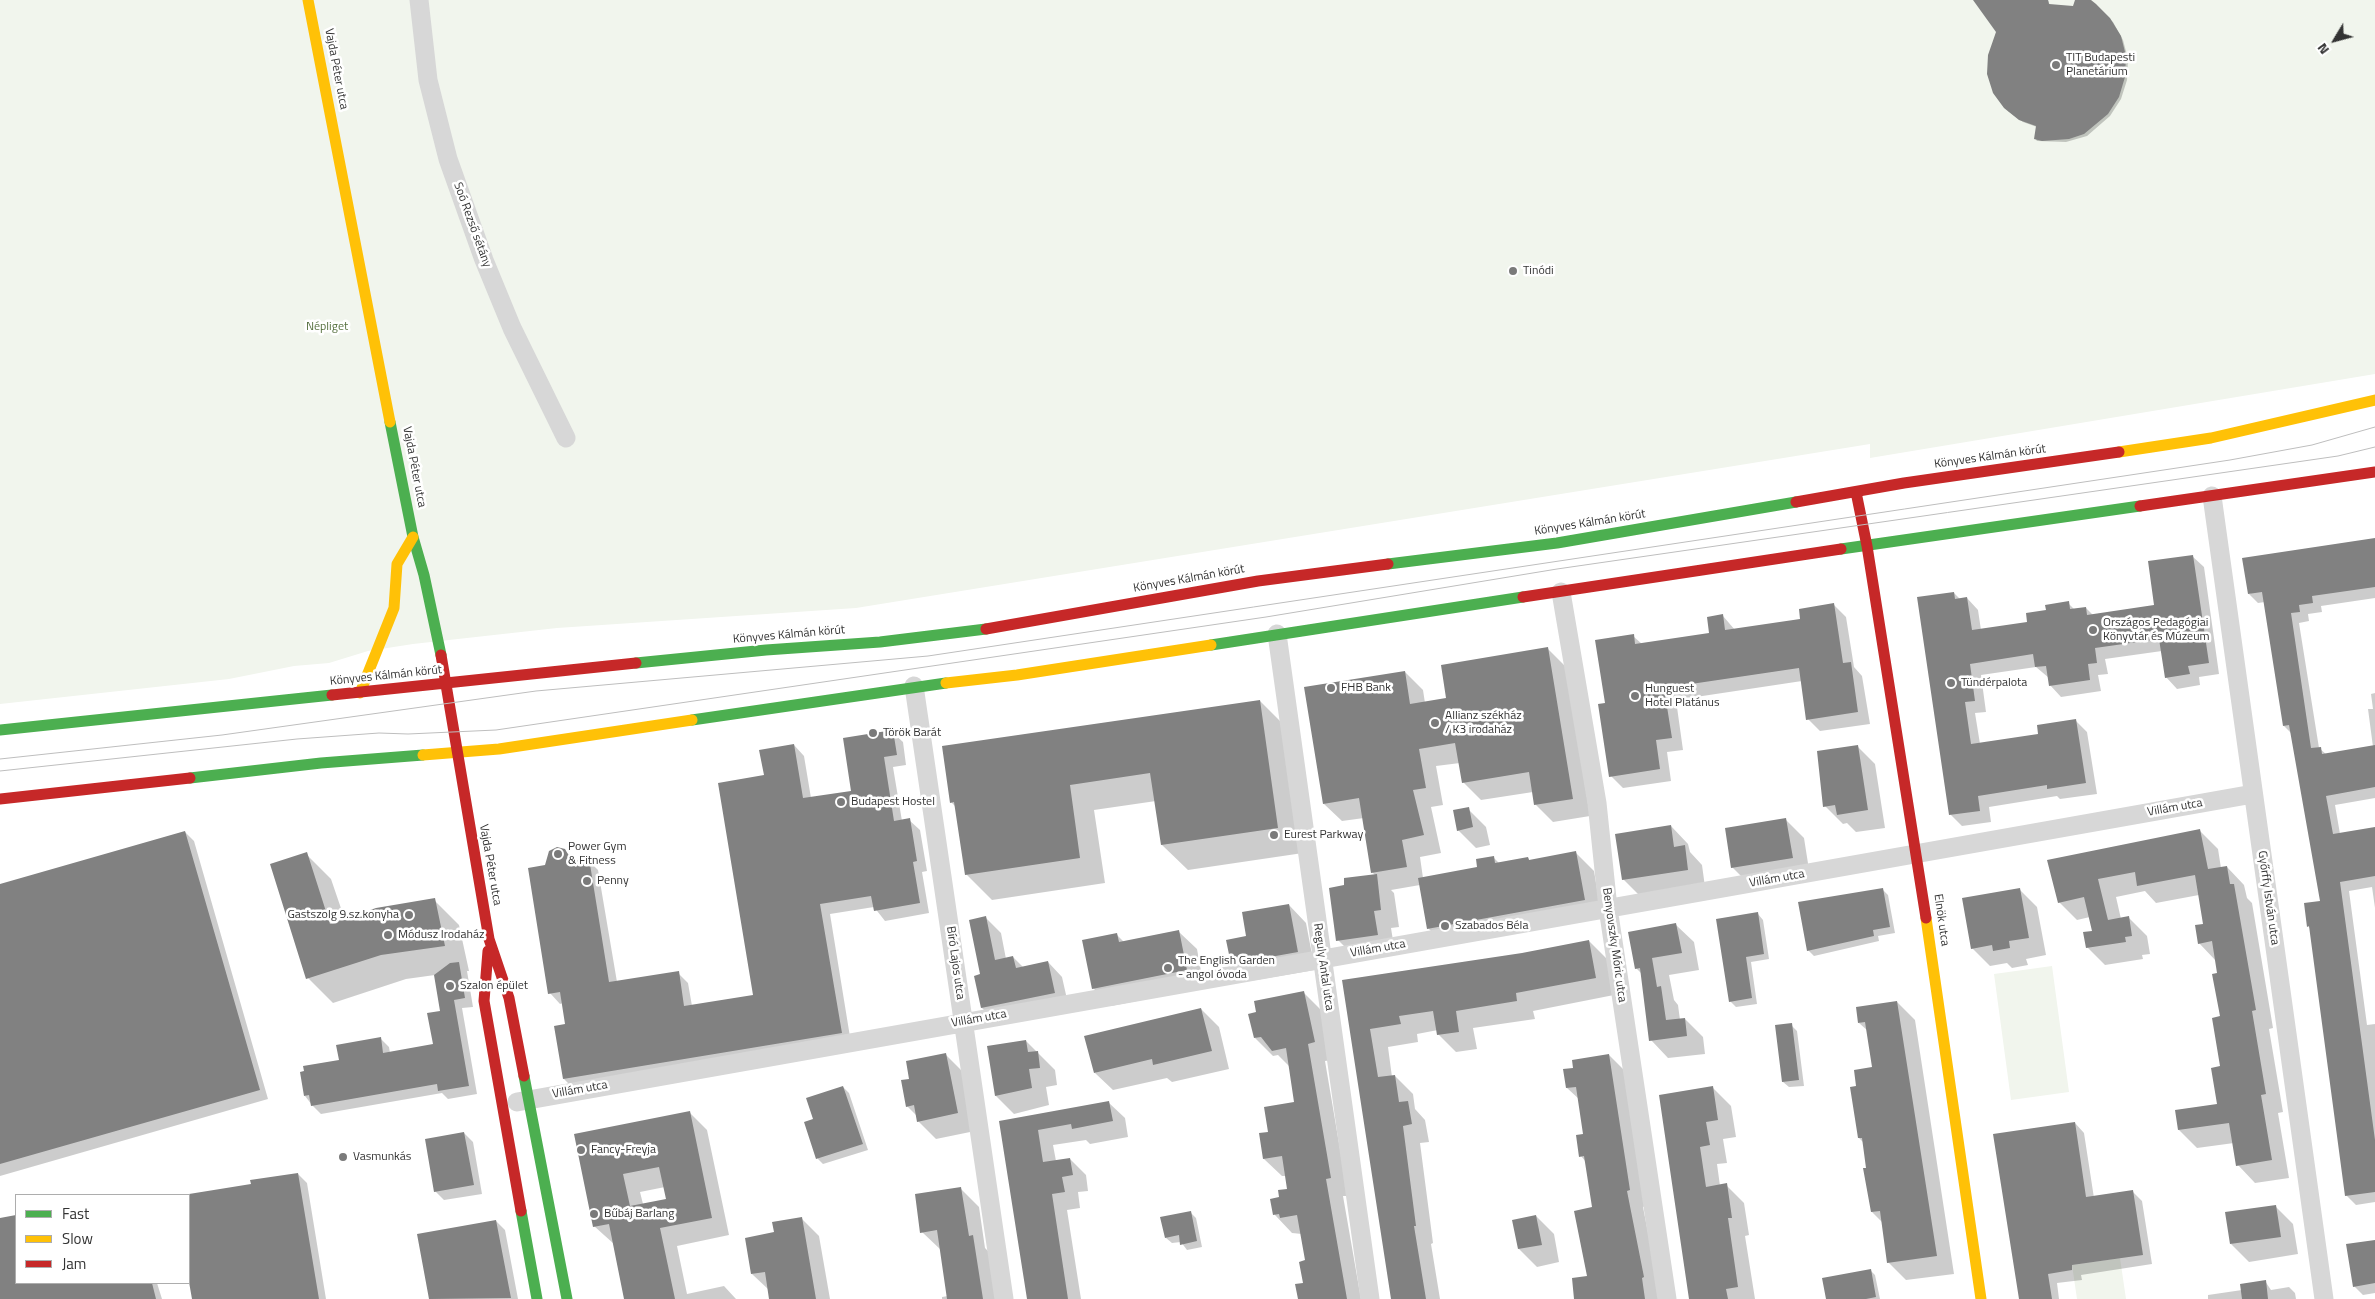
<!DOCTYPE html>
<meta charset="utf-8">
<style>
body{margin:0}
#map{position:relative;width:2375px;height:1299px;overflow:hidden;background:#fff;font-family:"Titillium Web",sans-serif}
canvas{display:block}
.legend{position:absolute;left:15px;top:1194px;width:175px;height:90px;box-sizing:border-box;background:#fff;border:1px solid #adadad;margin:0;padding:6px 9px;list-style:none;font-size:15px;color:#333}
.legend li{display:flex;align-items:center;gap:10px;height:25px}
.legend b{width:25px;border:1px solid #adadad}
.north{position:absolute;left:2310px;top:15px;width:50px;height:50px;-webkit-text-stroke:4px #fff;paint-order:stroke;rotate:233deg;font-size:14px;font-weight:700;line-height:20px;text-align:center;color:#333}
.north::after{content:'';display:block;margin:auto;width:18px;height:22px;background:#333;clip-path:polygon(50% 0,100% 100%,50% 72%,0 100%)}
</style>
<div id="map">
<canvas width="2375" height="1299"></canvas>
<ul class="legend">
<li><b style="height:6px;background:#4caf50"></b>Fast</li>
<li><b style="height:6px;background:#ffc107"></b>Slow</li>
<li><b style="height:6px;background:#c62828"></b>Jam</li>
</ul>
<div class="north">N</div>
</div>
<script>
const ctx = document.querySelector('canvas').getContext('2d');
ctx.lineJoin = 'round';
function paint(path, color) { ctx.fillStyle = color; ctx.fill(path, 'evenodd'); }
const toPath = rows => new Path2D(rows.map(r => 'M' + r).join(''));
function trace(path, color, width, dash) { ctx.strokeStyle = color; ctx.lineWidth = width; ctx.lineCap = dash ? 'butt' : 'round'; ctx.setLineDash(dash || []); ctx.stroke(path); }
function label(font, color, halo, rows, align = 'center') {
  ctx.font = font + ' "Titillium Web",sans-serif'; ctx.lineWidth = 5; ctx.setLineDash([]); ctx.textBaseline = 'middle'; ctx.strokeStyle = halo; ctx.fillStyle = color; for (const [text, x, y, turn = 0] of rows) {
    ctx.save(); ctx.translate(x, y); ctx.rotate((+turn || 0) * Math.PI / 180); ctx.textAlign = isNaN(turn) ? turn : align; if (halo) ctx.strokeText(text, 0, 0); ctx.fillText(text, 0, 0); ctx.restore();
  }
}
const green = toPath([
 [0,0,2375,0,2375,374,1870,458,1870,444,856,608,557,628,413,644,368,651,329,663,294,666,229,679,0,704],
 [2052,966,2069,1092,2011,1100,1994,974],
 [2120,1258,2126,1299,2077,1299,2072,1265]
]);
const shadow = toPath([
 [1975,0,2048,0,2050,6,2074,8,2077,0,2088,0,2113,22,2123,40,2128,59,2127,80,2121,99,2110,116,2087,136,2066,142,2037,141,2035,138,2037,127,2023,122,2008,111,1997,32],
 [2375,539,2375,598,2321,606,2322,612,2308,614,2309,621,2299,623,2319,748,2327,755,2373,747,2368,709,2373,709,2371,694,2375,693,2375,798,2335,805,2340,834,2375,828,2375,908,2372,887,2349,891,2367,1025,2375,1024,2375,1202,2356,1205,2346,1195,2311,929,2308,926,2321,902,2292,734,2284,726,2265,602,2258,603,2249,594],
 [2192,556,2204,567,2219,674,2199,677,2200,685,2177,689,2166,677,2162,651,2105,659,2108,674,2098,675,2101,691,2061,697,2050,685,2049,678,2036,667,1981,675,1986,712,1975,713,1980,744,2040,735,2076,721,2087,732,2097,794,2060,799,2057,796,1989,807,1991,822,1962,826,1950,814,1954,593,1960,599,1967,598,1978,610,1981,630,2028,623,2068,603,2075,610,2086,608,2093,615,2155,606],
 [1834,605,1846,617,1854,667,1862,676,1870,724,1820,731,1808,719,1802,681,1676,700,1683,750,1667,752,1671,781,1623,788,1611,776,1607,704,1633,636,1642,644,1711,634,1723,616,1735,630,1801,620],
 [1548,649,1566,667,1590,816,1553,822,1535,804,1533,792,1481,800,1463,782,1460,763,1436,766,1443,805,1431,807,1441,853,1420,857,1423,878,1479,868,1493,857,1499,863,1528,858,1530,861,1576,853,1594,871,1602,918,1446,946,1428,928,1420,885,1391,890,1394,893,1399,927,1391,928,1395,953,1356,958,1338,940,1375,875,1372,872,1364,818,1342,821,1324,804,1405,672,1423,690,1425,703,1447,699],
 [1260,701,1285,726,1303,853,1188,870,1162,845,1156,801,1094,810,1105,883,992,900,966,874,956,807,951,802],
 [892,732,903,742,906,765,893,767,902,821,909,820,920,830,927,871,922,872,929,913,885,921,874,907,830,914,851,1043,574,1089,564,1079,567,1025,563,1003,560,1004,550,993,546,867,564,850,575,861,588,860,598,870,617,982,678,973,688,983,692,1006,755,996,765,776,794,745,804,756,811,798,852,792],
 [1857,746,1875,764,1885,828,1856,832,1847,823,1843,824,1825,806],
 [1468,809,1486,827,1490,845,1476,848,1458,830],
 [1786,820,1804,838,1810,876,1750,885,1732,867],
 [1671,826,1688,844,1690,852,1702,865,1705,887,1641,897,1623,879],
 [2200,831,2218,849,2221,868,2227,867,2244,885,2247,898,2252,903,2273,1028,2269,1029,2283,1112,2278,1113,2289,1178,2255,1183,2238,1165,2234,1143,2197,1148,2179,1130,2177,1111,2218,1105,2221,1067,2219,974,2216,961,2199,943,2204,925,2199,895,2156,903,2145,891,2116,897,2121,919,2129,918,2147,936,2150,954,2142,955,2143,959,2105,965,2087,947,2094,932,2090,917,2077,920,2059,902,2048,861],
 [185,832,194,841,268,1099,0,1176,0,885],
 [306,854,331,879,345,920,434,900,459,925,469,971,467,971,473,1007,462,1008,477,1094,448,1099,442,1093,321,1114,312,1105,305,1096,340,1061,380,1038,389,1047,390,1053,434,1045,442,1012,435,975,406,979,333,1003,308,978],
 [1882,889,1888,895,1895,933,1878,936,1879,941,1814,956,1808,950],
 [2019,889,2037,907,2046,955,2026,959,2028,965,2012,968,2007,963,1990,966,1972,948],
 [1289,905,1306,923,1315,970,1250,981,1232,963,1248,937],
 [1758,914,1763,920,1769,959,1751,962,1757,1004,1736,1007,1730,1001],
 [986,918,1001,933,1006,959,1013,957,1023,967,1048,962,1062,977,1069,1008,997,1023,982,1008,981,975],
 [1676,925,1694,942,1699,970,1669,975,1674,1000,1678,1005,1680,1020,1685,1019,1703,1037,1705,1054,1668,1058,1651,1040,1642,974,1636,968],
 [1179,932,1197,949,1204,988,1111,1006,1093,988,1117,935,1124,942],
 [1589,941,1607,959,1614,995,1533,1011,1535,1019,1473,1028,1477,1049,1456,1052,1438,1034,1438,1030,1417,1034,1418,1042,1388,1047,1392,1077,1395,1076,1413,1094,1415,1109,1425,1120,1429,1142,1420,1143,1433,1243,1431,1244,1440,1299,1393,1299,1343,981,1522,954],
 [1303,992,1321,1010,1332,1060,1325,1061,1348,1196,1343,1196,1361,1299,1299,1299,1304,1284,1306,1261,1302,1234,1292,1233,1275,1215,1272,1200,1280,1198,1288,1190,1286,1176,1282,1176,1264,1159,1269,1133,1296,1103,1291,1068,1278,1055,1273,1056,1255,1038],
 [1897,1002,1915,1020,1954,1274,1906,1280,1888,1262,1883,1223,1872,1212,1864,1143,1859,1138,1858,1087,1873,1068,1868,1031,1859,1023],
 [1201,1009,1219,1027,1229,1069,1172,1082,1167,1078,1113,1090,1095,1073],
 [1791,1025,1797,1031,1804,1086,1789,1087,1783,1082],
 [1026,1041,1055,1070,1057,1085,1046,1087,1049,1105,1014,1114,996,1096,988,1047],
 [945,1054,963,1072,975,1131,936,1139,918,1121,917,1116,907,1106,911,1080],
 [1609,1055,1625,1071,1645,1206,1643,1207,1660,1293,1659,1299,1576,1299,1589,1277,1593,1208,1586,1162,1581,1156,1585,1135,1580,1100,1567,1088,1574,1069],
 [843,1087,849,1093,868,1150,823,1164,818,1159,805,1123,815,1120],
 [1713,1088,1731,1106,1736,1137,1723,1139,1727,1163,1717,1164,1720,1186,1726,1185,1744,1203,1749,1235,1745,1236,1755,1299,1692,1299,1660,1096],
 [1108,1102,1125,1118,1128,1137,1090,1144,1086,1140,1053,1145,1056,1161,1070,1159,1086,1175,1088,1191,1078,1192,1080,1208,1067,1210,1081,1299,1028,1299,1000,1122],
 [689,1112,707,1130,729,1235,677,1246,687,1294,724,1286,736,1299,625,1299,614,1244,594,1226,576,1135],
 [665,1187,667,1200,643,1204,640,1192],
 [2075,1123,2084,1133,2094,1198,2133,1192,2142,1201,2152,1264,2081,1275,2082,1280,2057,1283,2059,1299,2020,1299],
 [464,1133,473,1142,482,1194,444,1200,435,1191],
 [298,1174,307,1183,326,1299,193,1299,189,1275,189,1195,252,1185],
 [961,1189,979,1207,985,1248,991,1254,998,1299,942,1299,942,1297,948,1296,941,1250,922,1232],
 [2275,1206,2293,1224,2298,1254,2249,1262,2231,1244],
 [1190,1212,1196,1218,1202,1247,1187,1250,1181,1242,1172,1243,1166,1238],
 [16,1216,16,1283,157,1283,162,1299,0,1299,0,1219],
 [1536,1216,1554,1234,1559,1262,1537,1267,1519,1249,1513,1221],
 [801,1218,819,1236,830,1299,771,1299,769,1290,752,1274,776,1233],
 [496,1221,505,1230,518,1299,430,1299,418,1235],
 [2375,1241,2375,1293,2363,1295,2354,1286],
 [1870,1270,1875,1275,1880,1299,1828,1299],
 [2265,1281,2271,1290,2289,1287,2295,1293,2296,1299,2208,1299,2208,1295,2242,1290]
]);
const building = toPath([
 [1973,0,2048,0,2049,4,2073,6,2075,0,2091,0,2096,4,2110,18,2121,36,2126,56,2125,77,2119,97,2108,114,2084,134,2069,139,2042,141,2034,139,2036,126,2019,120,2004,108,1993,93,1987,74,1988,55,1996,32],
 [2375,538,2375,587,2312,596,2313,603,2299,605,2300,612,2291,613,2311,748,2321,747,2322,754,2375,745,2375,787,2326,796,2333,834,2375,827,2375,876,2340,882,2375,1140,2375,1192,2345,1196,2309,926,2307,927,2304,903,2320,901,2289,725,2283,726,2262,592,2248,594,2242,558],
 [2193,555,2209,663,2188,666,2190,674,2165,678,2159,639,2095,648,2097,663,2088,664,2090,680,2049,686,2046,666,2035,667,2033,654,1970,664,1975,701,1965,702,1971,744,2038,734,2037,725,2076,719,2086,783,2047,789,2047,785,1978,796,1980,811,1949,815,1917,597,1954,592,1955,599,1967,597,1972,630,2027,622,2026,613,2046,610,2045,605,2069,601,2070,609,2086,607,2087,615,2154,605,2148,561],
 [1834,603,1843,663,1851,662,1858,712,1806,720,1799,668,1664,688,1672,738,1656,740,1660,769,1609,777,1598,704,1605,703,1595,640,1634,634,1635,644,1709,633,1707,617,1723,614,1725,630,1800,619,1799,609],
 [1548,647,1573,799,1534,805,1529,772,1462,783,1455,743,1419,749,1426,788,1413,790,1424,835,1402,840,1407,867,1371,873,1359,798,1323,804,1304,687,1405,671,1410,704,1446,698,1441,665],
 [1260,700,1278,828,1161,845,1150,773,1070,785,1080,858,965,875,954,802,950,803,942,746],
 [893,730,897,755,884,757,894,821,910,818,917,861,913,862,920,903,874,911,871,896,820,904,842,1033,563,1079,554,1026,565,1024,560,992,548,994,528,868,545,865,549,851,557,847,565,849,572,861,589,858,609,982,679,971,684,1006,753,995,718,783,764,775,759,750,794,744,803,798,851,791,843,738],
 [1858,745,1868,810,1837,815,1835,805,1823,807,1817,751],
 [1469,807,1473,827,1457,831,1453,810],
 [1786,818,1793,858,1731,868,1725,828],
 [1671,825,1674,847,1685,845,1688,870,1622,880,1615,834],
 [2200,829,2208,869,2227,866,2230,884,2234,884,2256,1010,2252,1011,2266,1094,2261,1095,2272,1160,2236,1166,2229,1123,2178,1130,2175,1110,2217,1104,2211,1068,2220,1066,2212,1018,2220,1016,2212,974,2217,973,2212,941,2198,944,2195,925,2203,924,2195,875,2137,886,2135,872,2098,879,2108,920,2129,916,2132,936,2125,937,2126,942,2086,948,2083,932,2092,931,2084,897,2058,903,2047,860],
 [185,831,260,1090,0,1164,0,884],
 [1576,851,1585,900,1427,929,1418,878,1477,867,1476,859,1494,856,1495,863,1528,857,1529,860],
 [307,852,330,924,376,908,435,898,445,946,381,955,306,979,270,864],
 [1377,874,1381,910,1374,911,1378,935,1336,941,1329,888,1344,885,1344,878],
 [1883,888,1890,927,1873,930,1874,936,1807,951,1798,902],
 [2020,888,2029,938,2009,941,2010,948,1993,951,1992,945,1971,949,1962,898],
 [1289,904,1298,952,1231,964,1226,940,1246,936,1242,912],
 [1758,912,1764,954,1746,957,1752,998,1729,1002,1716,919],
 [986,916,995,960,1013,956,1016,968,1048,961,1055,993,981,1008,974,976,980,974,969,920],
 [1676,923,1682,953,1652,958,1657,987,1661,986,1666,1020,1685,1018,1687,1036,1649,1041,1640,968,1635,969,1628,932],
 [1179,930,1187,970,1092,989,1082,940,1117,933,1119,942],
 [1589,940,1596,978,1516,993,1517,1001,1456,1011,1459,1032,1437,1035,1433,1011,1399,1016,1401,1024,1370,1029,1378,1077,1395,1075,1399,1102,1408,1101,1412,1124,1403,1126,1416,1226,1414,1226,1426,1299,1391,1299,1342,980,1522,953],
 [459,962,465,998,454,1000,469,1086,438,1091,437,1084,311,1106,309,1095,304,1096,300,1072,304,1071,303,1066,339,1060,336,1045,381,1037,383,1053,433,1044,427,1013,440,1011,434,975,450,963],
 [1304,991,1315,1042,1308,1044,1331,1178,1326,1179,1347,1299,1298,1299,1295,1284,1303,1283,1299,1262,1305,1260,1297,1215,1280,1218,1279,1214,1273,1215,1270,1199,1279,1197,1278,1190,1287,1189,1282,1156,1263,1159,1259,1133,1268,1132,1264,1107,1294,1102,1286,1048,1272,1051,1261,1037,1254,1038,1248,1014,1256,1012,1254,1001],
 [1897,1001,1937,1256,1887,1263,1880,1211,1871,1212,1863,1168,1866,1168,1862,1138,1858,1138,1850,1087,1856,1086,1854,1070,1872,1067,1865,1022,1858,1023,1856,1007],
 [1201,1008,1212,1051,1153,1065,1152,1059,1094,1073,1084,1036],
 [1792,1023,1799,1080,1782,1082,1775,1025],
 [1026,1040,1028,1052,1038,1051,1040,1068,1029,1069,1032,1088,995,1096,987,1046],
 [946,1053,958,1113,917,1122,914,1105,906,1107,901,1080,909,1079,906,1061],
 [1609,1054,1630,1190,1627,1191,1644,1277,1642,1278,1645,1299,1574,1299,1572,1278,1587,1276,1574,1211,1592,1207,1584,1156,1579,1157,1576,1135,1583,1134,1576,1087,1566,1088,1563,1069,1573,1068,1572,1060],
 [843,1086,863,1144,816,1159,804,1122,813,1119,806,1098],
 [1713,1086,1718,1120,1706,1122,1710,1145,1700,1147,1706,1187,1727,1183,1732,1218,1728,1218,1738,1287,1726,1289,1728,1299,1689,1299,1659,1095],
 [1109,1101,1113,1121,1072,1129,1071,1124,1038,1130,1043,1162,1070,1158,1073,1175,1062,1177,1065,1192,1052,1194,1068,1299,1027,1299,999,1121],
 [690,1111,712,1218,660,1228,675,1299,624,1299,609,1224,593,1227,574,1134],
 [659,1167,666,1199,630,1206,623,1174],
 [2075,1122,2086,1197,2133,1190,2143,1255,2072,1265,2072,1270,2048,1274,2052,1299,2019,1299,1993,1134],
 [464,1132,474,1185,434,1192,425,1139],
 [298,1173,319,1299,192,1299,189,1282,189,1194,251,1184,250,1180],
 [961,1187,969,1236,973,1235,983,1299,947,1299,937,1230,920,1233,915,1194],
 [2276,1205,2281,1237,2230,1244,2225,1212],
 [1191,1211,1197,1241,1180,1245,1179,1235,1165,1238,1160,1217],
 [16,1215,16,1283,152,1283,156,1299,0,1299,0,1218],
 [1536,1215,1542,1245,1518,1249,1512,1220],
 [802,1217,816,1299,769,1299,765,1272,751,1274,745,1238,774,1232,772,1222],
 [496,1220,511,1298,429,1299,417,1234],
 [2375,1240,2375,1283,2353,1287,2346,1244],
 [1871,1269,1876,1297,1866,1299,1826,1299,1822,1278],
 [2266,1280,2268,1299,2242,1299,2240,1284]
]);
const street = toPath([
 [419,0,428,80,448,159,484,260,512,328,566,438],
 [2212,496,2324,1299],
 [1561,592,1597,803,1608,908,1667,1299],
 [1277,634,1370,1299],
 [914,686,1004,1299],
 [517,1102,2253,794]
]);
const fast = toPath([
 [390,422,413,537,424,575,441,655],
 [1841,549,2140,506],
 [1388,564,1557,543,1796,502],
 [1211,645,1523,597],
 [636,663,766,650,880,642,986,629],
 [692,720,946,683],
 [0,730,332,695],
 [190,778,321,763,423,755],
 [524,1076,567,1299],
 [521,1211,537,1299]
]);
const slow = toPath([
 [308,0,390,422],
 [2119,452,2211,438,2375,400],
 [946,683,1017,675,1211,645],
 [360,693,394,608,397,564,413,537],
 [423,755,499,749,692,720],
 [1926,918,1981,1299]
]);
const jam = toPath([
 [1856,492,1867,546,1926,918],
 [1796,502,1904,483,2119,452],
 [2140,506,2375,472],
 [1523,597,1841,549],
 [986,629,1258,581,1388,564],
 [441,655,489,939,509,998,524,1076],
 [332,695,636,663],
 [0,799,190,778],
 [488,951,484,1001,521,1211]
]);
const tram = toPath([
 [0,759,222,735,536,691,928,656,2230,460,2312,445,2375,427],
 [0,771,297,739,379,733,408,734,496,730,1266,617,1557,569,2338,456,2375,447]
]);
const markers = [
 [2056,65,5,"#7a7a7a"],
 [1513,271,5,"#7a7a7a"],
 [2093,630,5,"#7a7a7a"],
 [1951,683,5,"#7a7a7a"],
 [1331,688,5,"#7a7a7a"],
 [1635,696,5,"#7a7a7a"],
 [1435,723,5,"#7a7a7a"],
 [873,733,5,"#7a7a7a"],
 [841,802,5,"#7a7a7a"],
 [1274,835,5,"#7a7a7a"],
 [558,854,5,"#7a7a7a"],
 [587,881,5,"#7a7a7a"],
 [409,915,5,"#7a7a7a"],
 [1445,926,5,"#7a7a7a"],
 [388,935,5,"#7a7a7a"],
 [1168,968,5,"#7a7a7a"],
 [450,986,5,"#7a7a7a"],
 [581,1150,5,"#7a7a7a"],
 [343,1157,5,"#7a7a7a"],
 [594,1214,5,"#7a7a7a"]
];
const poiNames = [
 ["TIT Budapesti",2066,58],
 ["Planetárium",2066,72],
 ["Tinódi",1523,271],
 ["Országos Pedagógiai",2103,623],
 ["Könyvtár és Múzeum",2103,637],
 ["Tündérpalota",1961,683],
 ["FHB Bank",1341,688],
 ["Hunguest",1645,689],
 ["Hotel Platánus",1645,703],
 ["Allianz székház",1445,716],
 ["/ K3 irodaház",1445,730],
 ["Török Barát",883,733],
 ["Budapest Hostel",851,802],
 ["Eurest Parkway",1284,835],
 ["Power Gym",568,847],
 ["& Fitness",568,861],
 ["Penny",597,881],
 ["Gastszolg 9.sz.konyha",399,915,"right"],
 ["Szabados Béla",1455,926],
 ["Módusz Irodaház",398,935],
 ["The English Garden",1178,961],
 ["- angol óvoda",1178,975],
 ["Szalon épület",460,986],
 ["Fancy-Freyja",591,1150],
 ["Vasmunkás",353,1157],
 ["Bűbáj Barlang",604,1214]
];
const streetNames = [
 ["Vajda Péter utca",336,69,79],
 ["Soó Rezső sétány",472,225,70],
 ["Könyves Kálmán körút",1990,457,-8],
 ["Vajda Péter utca",414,467,79],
 ["Könyves Kálmán körút",1590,523,-9],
 ["Könyves Kálmán körút",1189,579,-10],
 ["Könyves Kálmán körút",789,635,-5],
 ["Könyves Kálmán körút",386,676,-6],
 ["Villám utca",2175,808,-10],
 ["Vajda Péter utca",490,865,80],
 ["Villám utca",1777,879,-10],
 ["Győrffy István utca",2268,898,82],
 ["Elnök utca",1941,920,82],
 ["Benyovszky Móric utca",1614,945,82],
 ["Villám utca",1378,949,-10],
 ["Bíró Lajos utca",955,963,82],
 ["Reguly Antal utca",1323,967,82],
 ["Villám utca",979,1019,-10],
 ["Villám utca",580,1090,-10]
];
const parkNames = [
 ["Népliget",327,327]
];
paint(green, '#f1f5ed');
paint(shadow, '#0003');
paint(building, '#818181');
trace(street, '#d7d7d7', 19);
trace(fast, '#4caf50', 11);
trace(slow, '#ffc107', 11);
trace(jam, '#c62828', 11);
trace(tram, '#bebebe', 1);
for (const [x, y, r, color] of markers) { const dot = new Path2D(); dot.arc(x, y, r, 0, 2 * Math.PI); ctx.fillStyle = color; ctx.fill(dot); trace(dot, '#fff', 2); }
label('12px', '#333', '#fff', poiNames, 'left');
label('12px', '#333', '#fff', streetNames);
label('12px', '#56703f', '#fff', parkNames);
</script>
